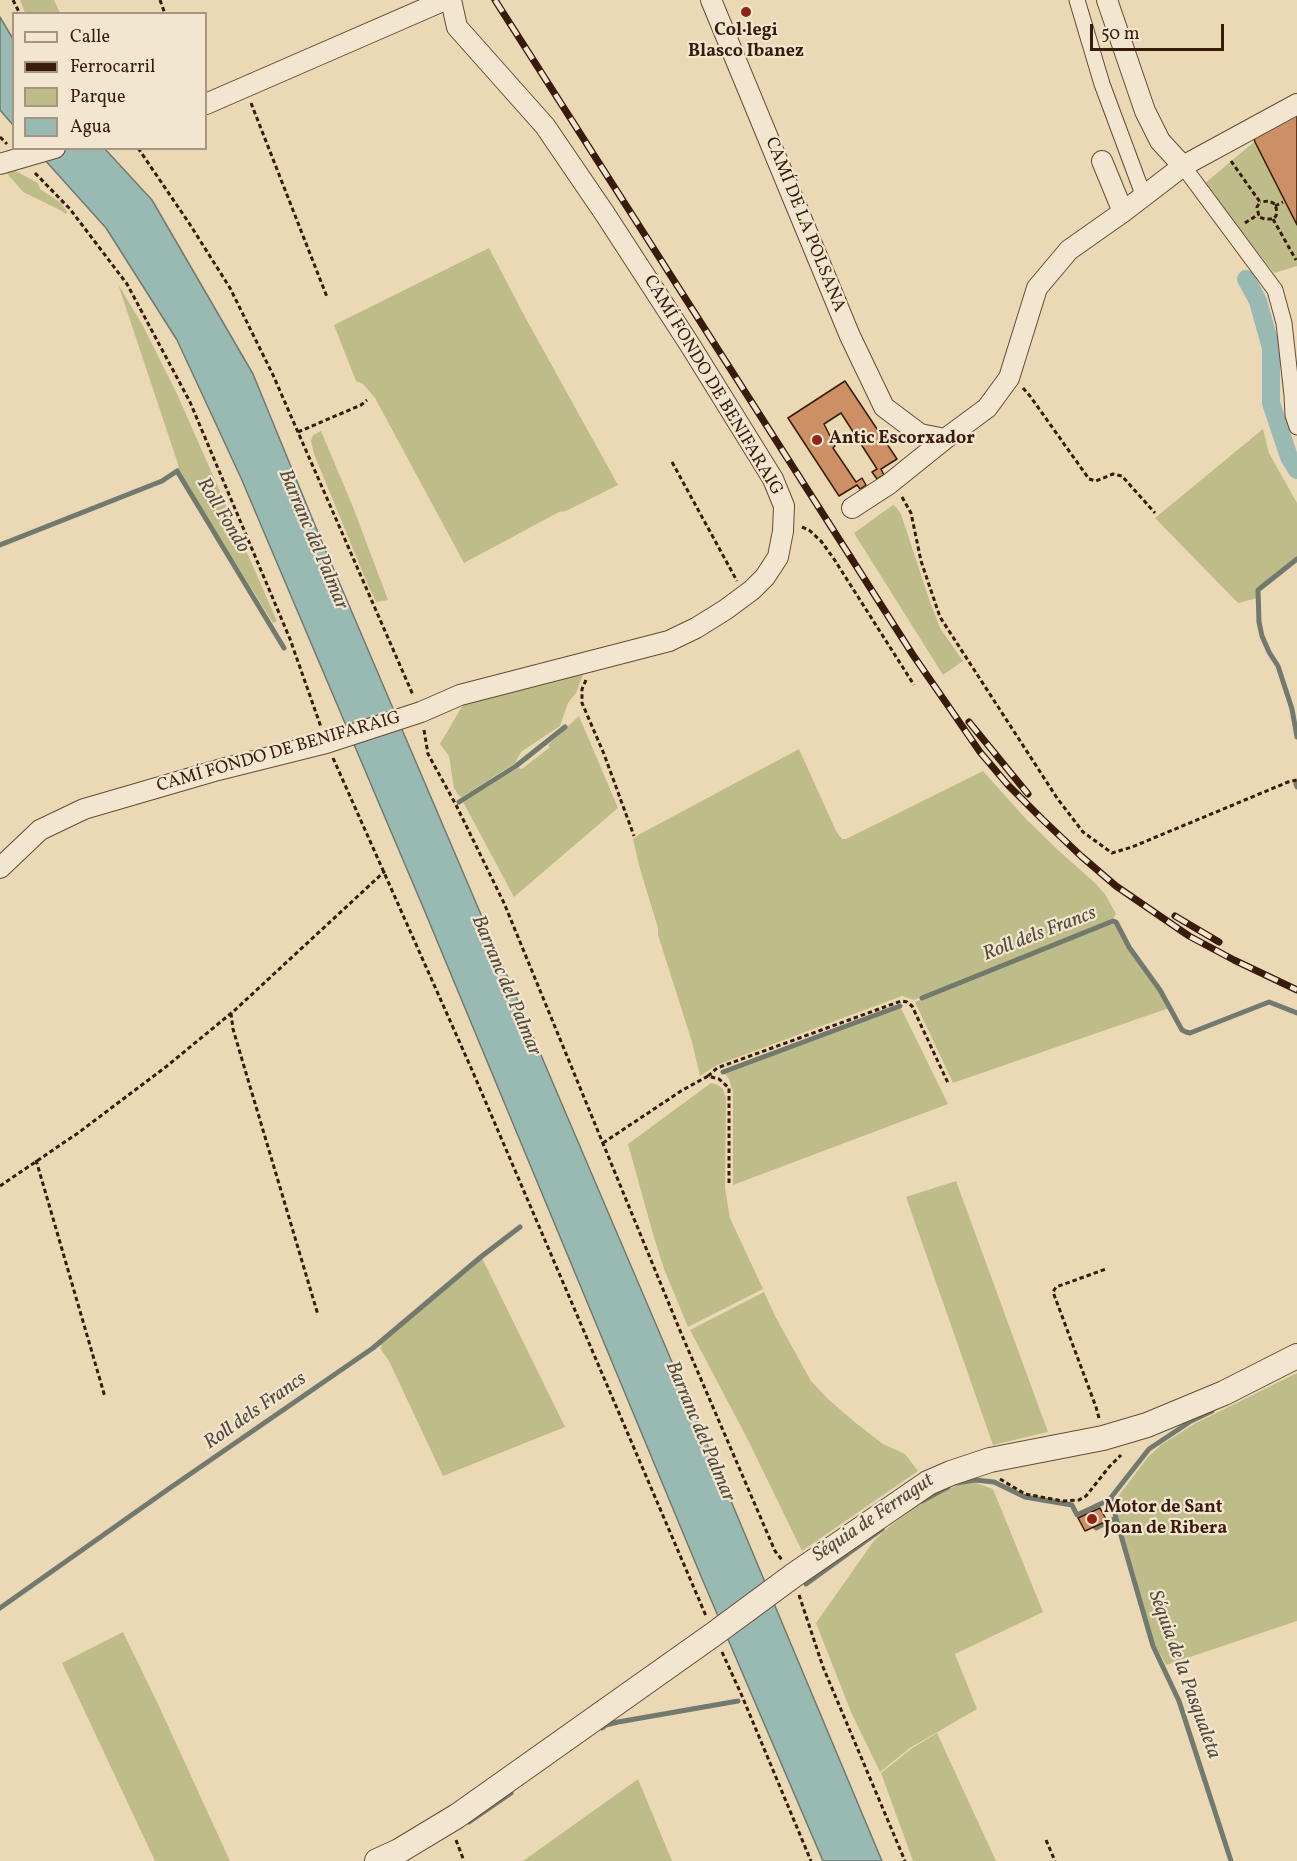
<!DOCTYPE html>
<meta charset="utf-8">
<style>
body{margin:0}
#map{position:relative;width:1297px;height:1861px;overflow:hidden;background:#ebd9b6;font-family:Vollkorn,serif}
canvas{display:block}
.legend{position:absolute;left:12px;top:12px;width:195px;height:138px;box-sizing:border-box;background:#f2e6d0;border:2px solid #a89580;margin:0;padding:8px 10px;list-style:none;font-size:18px;color:#381c09}
.legend li{display:flex;align-items:center;gap:12px;height:30px}
.legend b{width:30px;border:2px solid #a89580}
.scale{position:absolute;left:1090px;top:24px;width:134px;height:27px;box-sizing:border-box;border:3px solid #381c09;border-top:0;padding-left:8px;font-size:18px;line-height:21px;white-space:nowrap;color:#381c09;-webkit-text-stroke:4px #f2e6d0;paint-order:stroke}
</style>
<div id="map">
<canvas width="1297" height="1861"></canvas>
<ul class="legend">
<li><b style="height:8px;background:#f2e6d0"></b>Calle</li>
<li><b style="height:8px;background:#381c09"></b>Ferrocarril</li>
<li><b style="height:16px;background:#bebd89"></b>Parque</li>
<li><b style="height:16px;background:#99b9b3"></b>Agua</li>
</ul>
<div class="scale">50 m</div>
</div>
<script>
const ctx = document.querySelector('canvas').getContext('2d');
ctx.lineJoin = 'round';
function paint(path, color) { ctx.fillStyle = color; ctx.fill(path, 'evenodd'); }
const toPath = rows => new Path2D(rows.map(r => 'M' + r).join(''));
function trace(path, color, width, dash) { ctx.strokeStyle = color; ctx.lineWidth = width; ctx.lineCap = dash ? 'butt' : 'round'; ctx.setLineDash(dash || []); ctx.stroke(path); }
function label(font, color, halo, rows, align = 'center') {
  ctx.font = font + ' Vollkorn,serif'; ctx.lineWidth = 4.5; ctx.setLineDash([]); ctx.textBaseline = 'middle'; ctx.strokeStyle = halo; ctx.fillStyle = color; for (const [text, x, y, turn = 0] of rows) {
    ctx.save(); ctx.translate(x, y); ctx.rotate((+turn || 0) * Math.PI / 180); ctx.textAlign = isNaN(turn) ? turn : align; if (halo) ctx.strokeText(text, 0, 0); ctx.fillText(text, 0, 0); ctx.restore();
  }
}
const green = toPath([
 [20,0,54,0,60,13,25,13],
 [1297,107,1297,266,1274,273,1204,184,1254,142,1253,135],
 [12,169,38,183,40,189,61,203,67,212,66,214,62,211,23,192,5,171],
 [489,248,525,317,618,485,566,511,559,512,464,563,375,398,363,384,356,381,334,325],
 [118,284,143,326,178,396,277,621,273,623,179,472,178,464],
 [1263,429,1269,453,1297,503,1297,556,1256,590,1257,598,1238,603,1155,518],
 [321,431,353,507,388,600,376,602,367,583,314,454,311,441,313,435],
 [893,505,896,507,901,514,929,599,940,628,963,661,943,675,854,533],
 [584,672,576,693,568,703,560,726,521,752,515,763,462,797,459,796,454,788,449,756,440,744,464,703],
 [579,716,618,808,514,897,463,802,518,768,522,769,550,747,548,745],
 [799,749,836,831,842,839,846,839,983,771,1026,819,1058,850,1095,883,1105,894,1116,914,1112,920,914,1000,902,996,717,1065,700,1076,692,1042,658,935,658,928,640,869,633,839,640,834],
 [1113,923,1116,923,1129,949,1159,991,1169,1008,953,1083,915,1002],
 [901,1008,948,1104,733,1185,733,1092,729,1079,724,1073],
 [711,1083,718,1085,723,1089,726,1098,725,1188,730,1218,763,1289,688,1327,664,1269,653,1234,628,1144],
 [956,1181,1048,1432,993,1445,906,1197],
 [482,1258,565,1427,443,1476,389,1361,380,1348,382,1347,380,1344],
 [764,1292,775,1316,811,1381,827,1398,857,1424,883,1444,905,1454,918,1471,802,1551,748,1440,690,1330],
 [1297,1373,1297,1621,1166,1665,1155,1645,1114,1502,1148,1457,1161,1445,1194,1424],
 [973,1482,993,1489,1043,1612,955,1654,977,1709,910,1748,880,1772,851,1712,816,1623,873,1542,885,1530,916,1506,959,1484],
 [123,1632,158,1704,230,1861,155,1861,62,1663],
 [937,1733,996,1861,913,1861,881,1773,911,1749],
 [638,1779,672,1861,523,1861]
]);
const water = toPath([
 [0,17,13,39,13,125,0,110,0,17],
 [35,149,105,149,152,200,253,374,319,535,710,1451,882,1861,823,1861,703,1581,423,907,241,478,177,340,106,228,35,149]
]);
const stream = toPath([
 [0,545,162,481,177,471,284,648],
 [1297,559,1258,590,1259,622,1262,636,1269,652,1278,666,1292,709,1297,737],
 [1296,784,1297,787],
 [459,802,516,766,565,727],
 [922,998,1113,921,1116,922,1129,947,1160,990,1182,1030,1186,1032,1190,1033,1269,1002,1297,1013],
 [723,1072,900,1006],
 [956,1483,975,1480,994,1482,1025,1497,1072,1505,1077,1515,1109,1500,1149,1449,1191,1421,1212,1411],
 [1112,1499,1116,1518],
 [922,1501,948,1487],
 [1095,1526,1096,1528,1116,1518,1153,1646,1179,1701,1231,1861],
 [806,1584,882,1529],
 [0,1608,167,1490,373,1348,482,1256,520,1227],
 [602,1728,606,1725,618,1722,738,1701],
 [469,1822,511,1793]
]);
const canal = toPath([
 [1246,279,1258,301,1271,348,1271,403,1289,457,1297,470]
]);
const building = toPath([
 [1297,107,1297,225,1255,142,1253,135,1297,107],
 [845,381,897,459,881,469,884,475,877,479,872,472,877,469,841,413,824,424,835,446,833,448,856,482,862,478,866,485,860,489,857,485,839,496,788,418,845,381],
 [1100,1508,1107,1521,1085,1531,1078,1518,1100,1508]
]);
const path = toPath([
 [13,0,20,14],
 [160,0,165,14],
 [251,103,327,297],
 [0,137,7,144],
 [138,148,189,223,230,288,273,375,413,695],
 [1231,161,1260,202,1257,207,1259,217,1265,219,1273,219,1276,216,1277,212,1275,204,1269,201,1260,202],
 [35,173,70,209,127,284,190,402,290,639,321,727],
 [1275,206,1283,202],
 [1273,219,1296,260],
 [1245,223,1259,214],
 [1023,388,1030,396,1089,479,1096,481,1113,474,1122,476,1155,513],
 [298,432,361,405,367,400],
 [672,462,737,581],
 [902,497,911,513,921,561,940,617,1057,798,1083,832,1112,853,1132,847,1288,782,1297,780],
 [802,527,809,530,821,541,834,559,914,685],
 [586,680,582,689,582,703,604,754,634,836],
 [424,730,428,754,456,805,504,903,681,1333,775,1551,782,1560],
 [333,758,472,1070,706,1616],
 [231,1013,233,1029,246,1073,318,1315],
 [708,1076,717,1068,901,1001,907,1002,912,1006,948,1083],
 [603,1143,681,1091,708,1076,719,1079,729,1088,729,1183],
 [36,1160,105,1397],
 [0,1186,78,1133,167,1066,235,1010,385,871],
 [1099,1418,1096,1407,1053,1292,1056,1287,1106,1269],
 [1000,1479,1025,1494,1063,1501,1079,1500,1086,1496,1109,1467,1121,1455],
 [799,1595,823,1667,905,1861],
 [722,1652,742,1696,811,1861],
 [456,1840,464,1861],
 [1046,1840,1055,1861]
]);
const pedestrian = toPath([
 [1077,0,1102,84,1144,197],
 [1183,166,1275,290,1284,323,1292,395,1293,415,1297,427]
]);
const minor = toPath([
 [711,0,850,336,884,407,920,434,945,439,987,408,1009,378,1037,288,1069,250,1123,212,1183,166,1297,104],
 [1107,0,1145,111,1160,141,1183,166],
 [206,104,445,0],
 [1102,161,1123,212],
 [0,164,55,148],
 [852,508,889,484,945,439],
 [0,868,40,830,84,809,218,770,326,743,421,712,460,695,669,641,696,628,725,610,752,590,765,577,778,557,783,531,784,506,773,479,690,345,605,214,545,126,457,27,451,0]
]);
const tertiary = toPath([
 [377,1861,399,1851,457,1816,714,1634,794,1575,928,1483,951,1473,990,1460,1103,1438,1147,1425,1224,1393,1297,1356]
]);
const rail = toPath([
 [495,0,913,655,980,752,1008,785,1042,819,1081,856,1116,886,1189,936,1234,960,1297,990],
 [969,722,1028,794],
 [1175,916,1219,942]
]);
const markers = [
 [746,12,6,"#8f2418"],
 [817,440,6,"#8f2418"],
 [1092,1519,6,"#8f2418"]
];
const poiNames = [
 ["Col·legi",746,32,"center"],
 ["Blasco Ibanez",746,53,"center"],
 ["Antic Escorxador",829,440],
 ["Motor de Sant",1104,1509],
 ["Joan de Ribera",1104,1530]
];
const streetNames = [
 ["CAMÍ DE LA POLSANA",804,225,68],
 ["CAMÍ FONDO DE BENIFARAIG",712,386,59],
 ["CAMÍ FONDO DE BENIFARAIG",279,753,-16]
];
const waterNames = [
 ["Roll Fondo",222,516,59],
 ["Barranc del Palmar",312,540,67],
 ["Roll dels Francs",1040,935,-21],
 ["Barranc del Palmar",505,986,67],
 ["Roll dels Francs",256,1412,-35],
 ["Barranc del Palmar",699,1432,67],
 ["Séquia de Ferragut",874,1519,-34],
 ["Séquia de la Pasqualeta",1183,1675,70]
];
paint(green, '#bebd89');
paint(water, '#99b9b3');
trace(water, '#727a6f', 1.5);
trace(stream, '#727a6f', 5);
trace(canal, '#99b9b3', 18);
paint(building, '#cd9065');
trace(building, '#381c09', 1.5);
trace(pedestrian, '#654b34', 17);
trace(minor, '#654b34', 22);
trace(tertiary, '#654b34', 26);
trace(path, '#381c09', 3, [4.5, 3]);
trace(pedestrian, '#f2e6d0', 15);
trace(minor, '#f2e6d0', 20);
trace(tertiary, '#f2e6d0', 24);
trace(rail, '#381c09', 7);
trace(rail, '#f2e6d0', 4.5, [14]);
for (const [x, y, r, color] of markers) { const dot = new Path2D(); dot.arc(x, y, r, 0, 2 * Math.PI); ctx.fillStyle = color; ctx.fill(dot); trace(dot, '#f2e6d0', 2); }
label('bold 18px', '#381c09', '#f2e6d0', poiNames, 'left');
label('18px', '#381c09', '#f2e6d0', streetNames);
label('italic 20px', '#554b3c', '#f2e6d0', waterNames);
</script>
